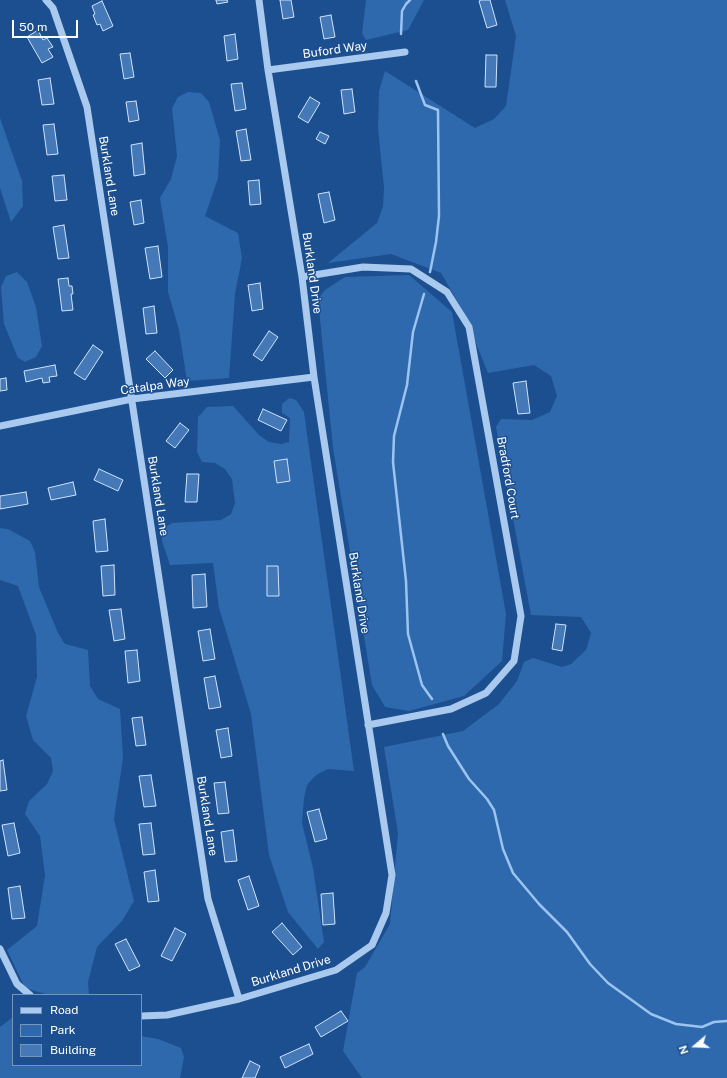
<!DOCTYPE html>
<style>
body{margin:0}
#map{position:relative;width:727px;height:1078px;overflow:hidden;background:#1b4f8f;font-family:"Public Sans",sans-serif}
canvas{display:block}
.legend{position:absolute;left:12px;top:994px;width:130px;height:72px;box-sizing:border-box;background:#1b4f8f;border:1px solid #7695bc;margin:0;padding:5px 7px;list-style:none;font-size:12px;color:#fff}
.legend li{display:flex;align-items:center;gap:8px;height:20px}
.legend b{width:20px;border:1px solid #7695bc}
.north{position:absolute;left:675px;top:1026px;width:40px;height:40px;-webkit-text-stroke:3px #1b4f8f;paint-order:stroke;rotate:251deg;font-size:11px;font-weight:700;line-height:16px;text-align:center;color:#fff}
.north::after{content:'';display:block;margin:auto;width:14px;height:18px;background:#fff;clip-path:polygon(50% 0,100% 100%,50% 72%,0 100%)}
.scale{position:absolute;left:12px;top:20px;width:66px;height:18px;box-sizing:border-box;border:2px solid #fff;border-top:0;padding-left:5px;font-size:12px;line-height:14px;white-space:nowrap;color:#fff;-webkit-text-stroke:3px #1b4f8f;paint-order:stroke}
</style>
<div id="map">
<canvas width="727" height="1078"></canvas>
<ul class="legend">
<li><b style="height:5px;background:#a9c9ee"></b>Road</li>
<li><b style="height:11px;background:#2e69ad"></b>Park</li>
<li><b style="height:11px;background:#4478b7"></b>Building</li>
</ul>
<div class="north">N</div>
<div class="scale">50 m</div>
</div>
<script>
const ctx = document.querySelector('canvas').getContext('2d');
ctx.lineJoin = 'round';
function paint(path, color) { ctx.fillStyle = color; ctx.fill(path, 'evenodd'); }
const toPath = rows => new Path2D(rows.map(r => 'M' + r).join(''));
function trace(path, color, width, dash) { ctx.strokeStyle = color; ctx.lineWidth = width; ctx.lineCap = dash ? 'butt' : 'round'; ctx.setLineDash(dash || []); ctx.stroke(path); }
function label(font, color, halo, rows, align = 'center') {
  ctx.font = font + ' "Public Sans",sans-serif'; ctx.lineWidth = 3; ctx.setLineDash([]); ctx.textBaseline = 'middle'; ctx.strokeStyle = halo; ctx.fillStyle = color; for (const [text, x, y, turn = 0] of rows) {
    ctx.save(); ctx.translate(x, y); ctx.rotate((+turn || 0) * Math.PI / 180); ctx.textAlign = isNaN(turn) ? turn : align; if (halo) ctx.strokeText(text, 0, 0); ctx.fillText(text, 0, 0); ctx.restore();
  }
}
const green = toPath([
 [366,0,424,0,408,30,366,40,362,33],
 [505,0,727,0,727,1078,362,1078,343,1051,357,973,365,967,390,924,398,833,384,747,463,731,499,704,517,681,524,662,533,658,562,667,571,664,586,650,591,633,581,617,531,615,496,427,501,419,532,420,550,412,557,396,551,376,534,365,488,373,463,311,441,273,391,254,328,263,377,223,383,206,384,187,378,129,379,91,385,71,475,128,494,119,506,106,516,36],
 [188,92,201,93,209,102,220,140,218,178,205,216,238,233,242,258,235,294,229,378,187,381,179,330,168,292,168,247,160,198,171,179,177,156,172,108,178,97],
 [0,118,22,181,23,206,11,222,0,188],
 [17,272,27,282,36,307,42,346,36,357,25,362,18,358,4,324,1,287,6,276],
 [409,275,452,312,506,614,502,661,464,696,409,711,385,707,372,685,333,448,318,299,325,290,345,277],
 [289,398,296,400,304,412,354,771,328,769,316,775,307,785,304,798,302,823,313,868,324,942,318,949,288,912,269,855,251,714,219,608,213,563,170,565,162,541,162,529,172,523,221,520,231,514,235,503,232,479,225,469,215,463,202,462,197,452,198,417,207,407,233,406,259,435,269,442,281,444,289,442,290,418,282,413,282,404],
 [0,528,8,529,30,541,35,552,39,587,58,633,65,644,88,650,90,686,98,699,120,709,123,758,114,819,134,901,122,921,97,947,88,982,89,995,49,995,25,988,7,950,37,926,45,875,40,836,25,814,29,801,47,784,53,771,51,758,33,740,26,716,37,677,36,635,18,586,0,580],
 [13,1017,13,1065,141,1065,141,1036,158,1039,181,1048,184,1057,180,1078,0,1078,0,1027]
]);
const stream = toPath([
 [401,34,402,11,406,4,410,0],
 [416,81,425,105,438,110,439,216,436,242,430,272],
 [424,294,413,332,407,385,394,436,393,462,406,581,408,634,422,685,432,699],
 [443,734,448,746,469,779,487,799,494,810,503,849,513,873,539,904,567,932,590,964,608,983,651,1014,676,1024,702,1027,714,1022,727,1021]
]);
const building = toPath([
 [216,0,227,0,228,2,217,4,216,0],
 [280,0,291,0,294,17,283,19,280,0],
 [481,0,490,0,497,25,487,28,479,1,481,0],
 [102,1,113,26,103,31,100,24,97,25,93,15,95,14,92,6,102,1],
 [331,15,335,37,324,39,320,17,331,15],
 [38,30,43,40,47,38,53,47,48,49,53,57,42,63,27,37,38,30],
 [235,34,238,59,227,61,224,36,235,34],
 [130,53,134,77,124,79,120,54,130,53],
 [486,55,497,55,496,87,485,87,486,55],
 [50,78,54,104,42,105,38,80,50,78],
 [242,83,246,109,235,111,231,84,242,83],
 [352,89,355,112,344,114,341,90,352,89],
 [310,97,320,103,308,123,298,117,310,97],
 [136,101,139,120,129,122,126,102,136,101],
 [54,124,58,154,47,155,43,125,54,124],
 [246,129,251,160,241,161,236,131,246,129],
 [320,132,329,136,325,144,316,139,320,132],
 [142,143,145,174,134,176,131,145,142,143],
 [64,175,67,200,55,201,52,176,64,175],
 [259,180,261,204,250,205,248,181,259,180],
 [329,192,335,220,324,223,318,194,329,192],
 [141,200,144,223,134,225,130,202,141,200],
 [64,225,69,258,58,259,53,227,64,225],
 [158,246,162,277,150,279,145,248,158,246],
 [68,278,69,286,72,286,73,294,71,294,73,310,62,311,58,279,68,278],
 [260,283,263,309,252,311,248,285,260,283],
 [154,306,157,333,146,334,143,308,154,306],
 [269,331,278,337,262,361,253,355,269,331],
 [93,345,103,352,85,380,74,373,93,345],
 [155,351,173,370,165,378,146,359,155,351],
 [55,365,57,376,49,377,50,382,43,383,42,378,26,382,24,371,55,365],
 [6,378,7,390,0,391,0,379,6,378],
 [526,381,530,413,518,414,513,383,526,381],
 [263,409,287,420,281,431,258,420,263,409],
 [180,423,189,430,175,448,166,441,180,423],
 [287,459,290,481,277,483,274,461,287,459],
 [99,469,123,480,118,491,94,480,99,469],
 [187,474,199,474,197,502,185,502,187,474],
 [73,482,76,495,51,500,48,488,73,482],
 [26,492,28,504,0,509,0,496,26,492],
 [105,519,108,551,96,552,93,521,105,519],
 [114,565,115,595,103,596,101,566,114,565],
 [267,566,278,566,279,596,267,596,267,566],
 [205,574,207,607,193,608,192,575,205,574],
 [121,609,125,639,114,641,109,610,121,609],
 [556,624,566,625,562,651,552,649,556,624],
 [210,629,215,659,203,661,198,631,210,629],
 [137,650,140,681,128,683,125,651,137,650],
 [215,676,221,707,209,709,204,678,215,676],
 [142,717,146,745,136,746,132,718,142,717],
 [228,728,232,756,221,758,216,730,228,728],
 [3,760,7,790,0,791,0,761,3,760],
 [151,775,156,806,144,807,139,776,151,775],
 [225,782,229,813,218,814,214,783,225,782],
 [319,809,327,839,315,842,307,812,319,809],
 [14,823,20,853,8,856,2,825,14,823],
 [151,823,155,854,143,855,139,824,151,823],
 [233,830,237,861,225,862,221,832,233,830],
 [155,870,159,901,148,902,144,872,155,870],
 [249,876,259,906,248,910,238,880,249,876],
 [20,886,25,918,12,919,8,888,20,886],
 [333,893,335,924,323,925,321,894,333,893],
 [282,923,302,947,293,955,272,932,282,923],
 [175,928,186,934,172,961,161,956,175,928],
 [126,939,140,966,129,971,115,944,126,939],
 [341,1011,348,1021,321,1037,315,1027,341,1011],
 [309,1044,313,1054,285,1068,280,1057,309,1044],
 [250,1061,260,1066,255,1078,242,1078,250,1061]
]);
const minor = toPath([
 [46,0,53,8,87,107,208,899,239,999],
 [268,70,405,52],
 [302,277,363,267,411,269,447,292,469,327,521,616,514,661,486,693,451,709,368,725],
 [0,426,132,399,314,377],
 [0,949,17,984,30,995],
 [141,1016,167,1015,239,999,336,970,372,945,386,913,392,875,314,377,302,277,268,70,259,0]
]);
const streetNames = [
 ["Buford Way",335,50,-8],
 ["Burkland Lane",109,176,81],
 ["Burkland Drive",312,273,82],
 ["Catalpa Way",155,386,-8],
 ["Bradford Court",508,478,80],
 ["Burkland Lane",158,496,81],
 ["Burkland Drive",359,593,81],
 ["Burkland Lane",207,816,81],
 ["Burkland Drive",291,971,-17]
];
paint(green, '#2e69ad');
trace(stream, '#9cc4f0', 2.5);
paint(building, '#4478b7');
trace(building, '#cfe3fa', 1);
trace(minor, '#a9c9ee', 7);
label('12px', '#fff', '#1b4f8f', streetNames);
</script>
